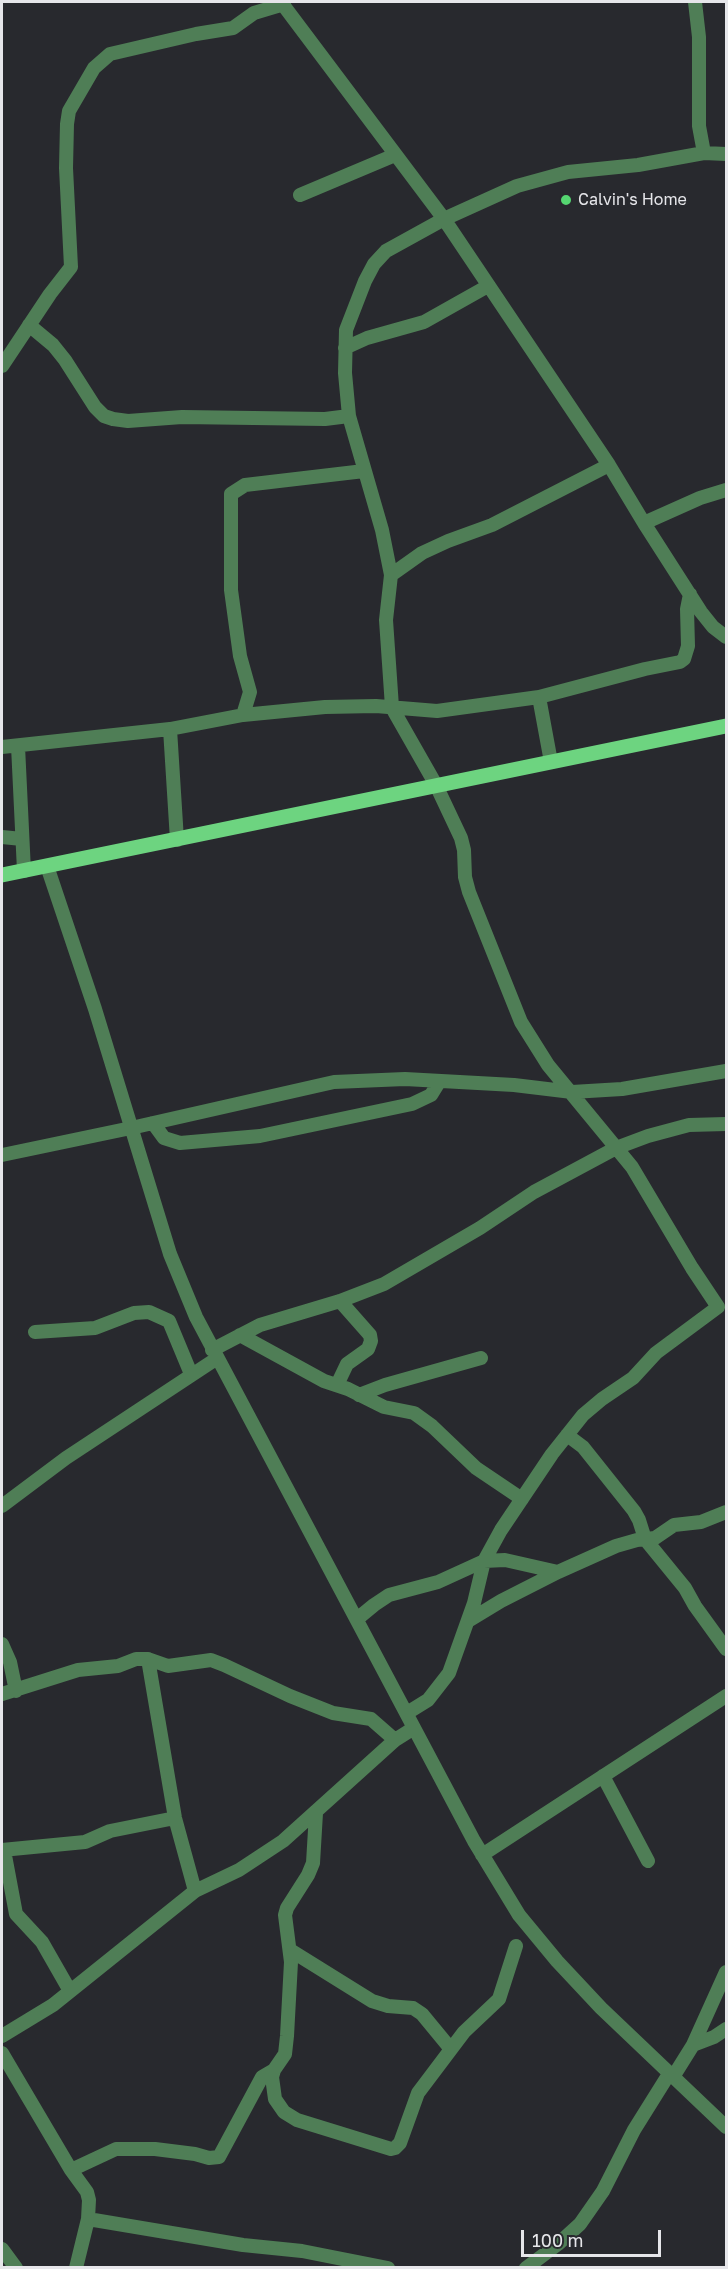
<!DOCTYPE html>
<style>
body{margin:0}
#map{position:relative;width:728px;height:2269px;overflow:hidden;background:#28292e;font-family:"Golos Text",sans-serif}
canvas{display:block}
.frame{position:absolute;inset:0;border:3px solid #e6e6ea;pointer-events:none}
.scale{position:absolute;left:521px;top:2230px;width:140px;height:27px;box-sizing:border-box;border:3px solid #e6e6ea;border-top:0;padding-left:8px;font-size:18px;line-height:21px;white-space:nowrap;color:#e6e6ea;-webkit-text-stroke:4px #28292e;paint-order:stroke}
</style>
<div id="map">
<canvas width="728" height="2269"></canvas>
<div class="frame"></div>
<div class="scale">100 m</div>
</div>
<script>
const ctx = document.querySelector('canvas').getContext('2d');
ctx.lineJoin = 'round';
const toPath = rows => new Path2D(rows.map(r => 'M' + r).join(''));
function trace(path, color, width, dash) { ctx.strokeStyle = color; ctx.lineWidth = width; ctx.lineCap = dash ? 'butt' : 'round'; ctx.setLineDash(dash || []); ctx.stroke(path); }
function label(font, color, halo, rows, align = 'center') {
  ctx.font = font + ' "Golos Text",sans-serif'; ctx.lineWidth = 6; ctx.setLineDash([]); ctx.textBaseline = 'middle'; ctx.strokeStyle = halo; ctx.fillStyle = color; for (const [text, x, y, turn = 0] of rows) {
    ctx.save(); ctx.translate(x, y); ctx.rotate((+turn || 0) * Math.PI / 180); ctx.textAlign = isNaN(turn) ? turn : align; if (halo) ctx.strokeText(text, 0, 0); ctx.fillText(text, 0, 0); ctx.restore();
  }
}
const minor = toPath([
 [281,2,444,219,609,465,644,523,701,612,713,627,726,637],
 [695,2,699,37,699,126,704,153],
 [300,195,395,155],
 [29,325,53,345,65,360,95,407,104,416,113,419,128,421,182,417,325,419,349,416],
 [345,348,367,338,424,322,488,286],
 [2,366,50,294,71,267,66,168,67,124,69,111,94,68,110,54,196,34,233,28,254,13,284,4],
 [644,523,700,498,726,490],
 [391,575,422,553,448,541,492,525,609,465],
 [539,697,551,762],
 [243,715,250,692,240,656,231,590,231,494,245,485,364,471],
 [170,729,177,840],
 [18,746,24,871],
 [2,747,170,729,243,715,325,707,376,706,437,711,539,697,645,669,680,662,684,659,688,646,687,609,690,594],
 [2,837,22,839],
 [47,866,95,1009,170,1254,196,1317,474,1841,519,1915,557,1961,601,2008,726,2127],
 [153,1123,164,1138,180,1143,260,1136,412,1104,431,1095,439,1082],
 [2,1155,131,1128,334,1082,405,1079,514,1085,572,1092,622,1089,726,1071],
 [35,1332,95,1328,134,1313,149,1312,169,1321,191,1374],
 [240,1335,324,1381,348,1389,384,1407,414,1413,432,1426,476,1468,522,1499],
 [212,1350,260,1325,340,1301,384,1284,480,1228,534,1192,616,1148,648,1136,689,1125,726,1124],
 [337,1385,347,1364,368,1349,371,1341,370,1335,340,1301],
 [359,1395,385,1385,481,1358],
 [567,1435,583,1447,634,1511,639,1520,645,1539,685,1588,695,1606,726,1649],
 [2,1506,66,1458,216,1359],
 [357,1619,374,1605,389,1595,438,1582,484,1561,505,1560,558,1572],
 [468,1621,501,1601,558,1572,616,1546,637,1540,655,1538,674,1525,701,1522,726,1512],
 [2,1644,10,1662,16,1691],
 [148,1659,175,1818,195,1891],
 [2,1694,78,1670,118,1666,136,1659,148,1659,168,1666,211,1660,224,1665,290,1696,333,1713,371,1719,395,1740],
 [407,1713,428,1700,449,1673,474,1603,484,1561,501,1530,552,1454,583,1415,602,1399,633,1378,656,1353,718,1307,692,1268,632,1167,548,1065,521,1022,469,892,465,877,464,850,461,838,436,785,395,713,392,707,386,620,391,575,382,530,349,416,345,373,346,330,365,281,374,264,386,251,444,219,517,186,568,172,638,165,704,153,726,154],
 [603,1776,648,1861],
 [316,1813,313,1863,308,1875,287,1908,285,1915,291,1962,287,2036,285,2054,274,2070,272,2077,275,2099,284,2112,297,2120,391,2149,395,2148,400,2143,418,2093,464,2032,499,1999,516,1946],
 [2,1850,85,1842,110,1831,175,1818],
 [4,1850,16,1914,42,1942,70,1991],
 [482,1855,726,1696],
 [290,1950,372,2001,388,2006,413,2008,422,2014,450,2048],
 [2,2036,53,2005,195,1891,239,1870,283,1841,395,1740,414,1728],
 [693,2045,714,2037,726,2029],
 [2,2053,71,2170,87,2192,89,2200,88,2219,243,2245,302,2251,388,2268],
 [673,2077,693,2045,726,1972],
 [71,2170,116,2149,155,2149,195,2154,209,2158,219,2157,262,2077,274,2070],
 [2,2249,16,2268],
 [76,2268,88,2219],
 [526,2268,558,2244,580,2224,603,2191,634,2130,669,2074]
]);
const major = toPath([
 [2,875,726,726]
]);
const markers = [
 [566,200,6,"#55d671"]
];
const poiNames = [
 ["Calvin's Home",578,200]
];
trace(minor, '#4f7e56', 14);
trace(major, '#6dd480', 15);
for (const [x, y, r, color] of markers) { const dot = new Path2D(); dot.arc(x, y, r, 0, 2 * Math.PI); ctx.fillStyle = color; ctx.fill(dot); trace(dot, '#28292e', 2); }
label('16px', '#e6e6ea', '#28292e', poiNames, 'left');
</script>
